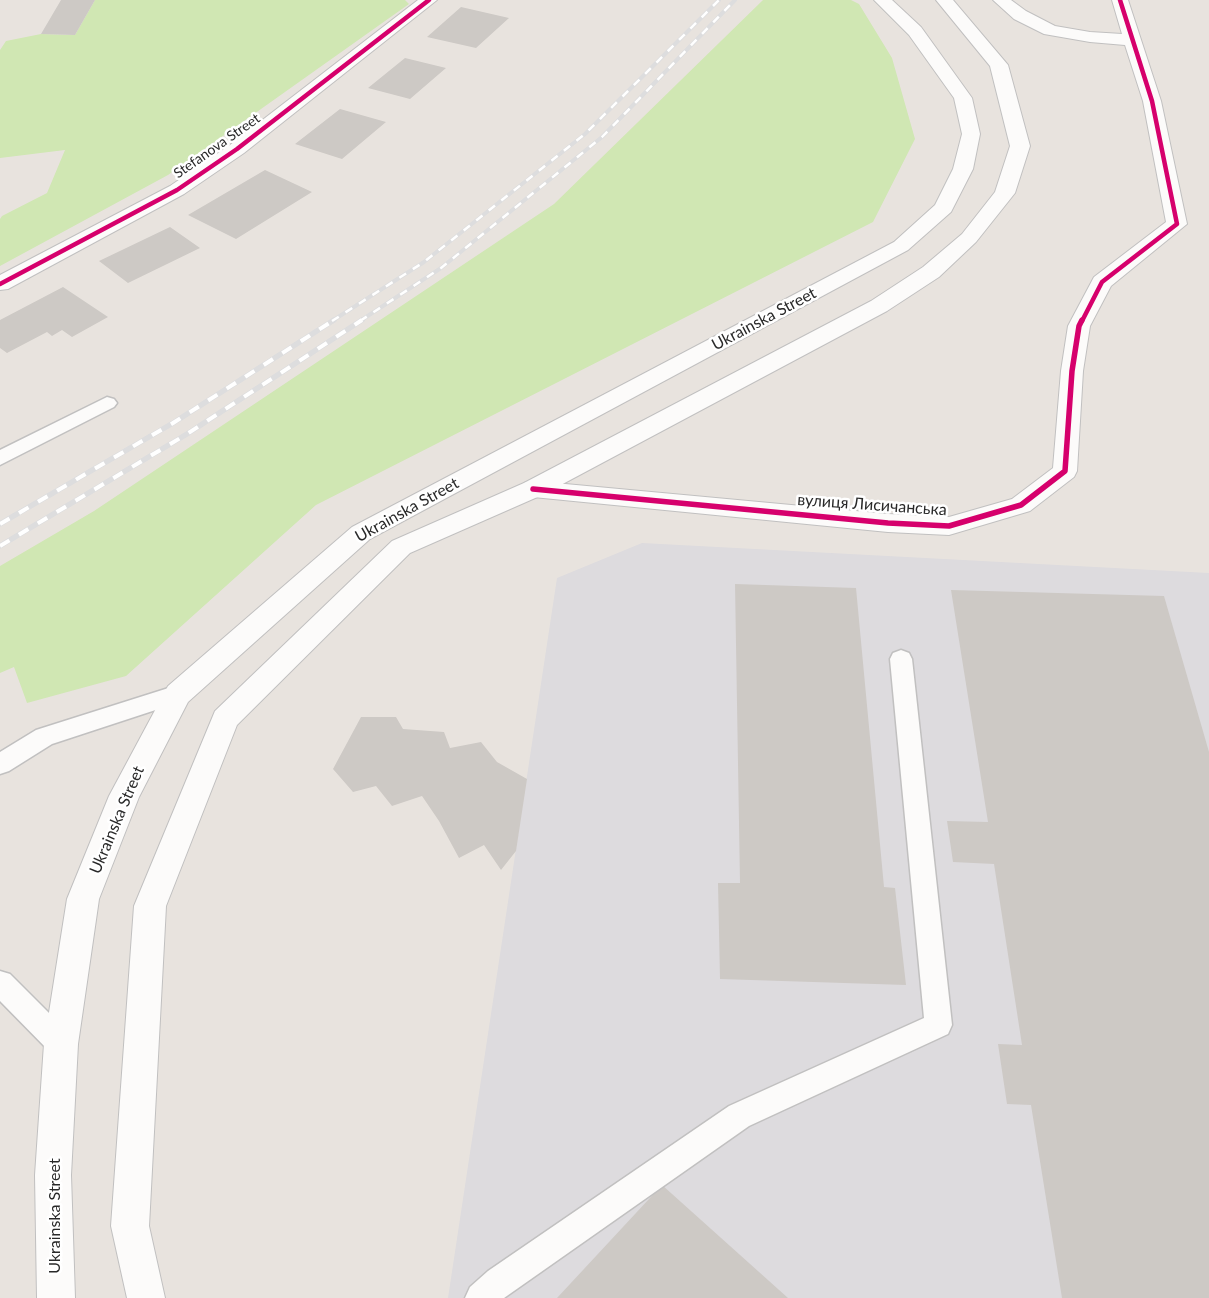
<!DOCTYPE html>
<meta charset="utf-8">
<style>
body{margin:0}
canvas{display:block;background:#e8e3de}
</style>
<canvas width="1209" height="1298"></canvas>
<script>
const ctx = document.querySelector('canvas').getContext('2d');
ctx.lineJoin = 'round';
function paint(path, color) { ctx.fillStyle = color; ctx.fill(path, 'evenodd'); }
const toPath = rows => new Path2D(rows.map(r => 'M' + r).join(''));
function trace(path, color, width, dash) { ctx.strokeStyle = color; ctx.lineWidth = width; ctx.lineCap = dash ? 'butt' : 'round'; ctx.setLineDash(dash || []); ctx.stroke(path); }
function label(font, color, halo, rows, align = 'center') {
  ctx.font = font + ' Lato,sans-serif'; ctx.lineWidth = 5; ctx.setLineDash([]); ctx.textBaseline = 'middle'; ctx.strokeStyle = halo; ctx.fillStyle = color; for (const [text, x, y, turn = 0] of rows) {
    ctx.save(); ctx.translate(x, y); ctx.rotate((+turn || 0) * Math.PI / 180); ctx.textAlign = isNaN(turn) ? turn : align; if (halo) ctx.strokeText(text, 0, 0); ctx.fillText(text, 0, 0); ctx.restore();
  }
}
const industrial = toPath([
 [642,543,1209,573,1209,1298,448,1298,557,578]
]);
const green = toPath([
 [95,0,405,0,409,4,168,175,0,266,0,219,2,216,47,193,65,150,0,158,0,50,6,41,41,34,75,35],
 [763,0,851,0,859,4,892,58,915,139,873,222,316,505,126,676,27,703,14,667,0,673,0,566,94,511,554,204]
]);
const building = toPath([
 [61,0,95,0,75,35,41,34],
 [461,7,509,18,476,48,427,37],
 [405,58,446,68,410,99,368,88],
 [340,109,386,122,342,159,295,144],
 [265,170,312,192,236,239,188,215],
 [170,227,200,248,128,283,99,261],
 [63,287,108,317,72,337,62,330,52,336,47,332,7,353,0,348,0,320],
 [735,584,856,588,884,887,895,888,906,985,720,979,718,883,740,883],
 [951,590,1164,596,1209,752,1209,1298,1062,1298,1031,1105,1007,1104,998,1044,1022,1045,994,864,953,862,947,821,988,822],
 [361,717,396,717,403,729,444,732,450,748,481,742,497,762,527,779,516,851,501,870,484,845,459,858,439,821,422,796,392,806,376,786,353,792,333,769],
 [662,1185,788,1298,557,1298]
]);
const lane = toPath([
 [107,397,114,399,117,403,114,407,0,465,0,450,107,397],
 [901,650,909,653,912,659,952,1025,948,1034,749,1126,504,1298,465,1298,470,1287,488,1271,729,1106,924,1018,890,659,893,653,901,650],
 [178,685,186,688,190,694,186,700,52,744,9,771,0,774,0,752,36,730,178,685],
 [0,971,10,974,71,1035,75,1044,71,1053,61,1057,51,1053,0,1001,0,971]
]);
const street = toPath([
 [418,0,437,0,244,153,184,194,8,289,0,290,0,275,170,186,230,145,418,0],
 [993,0,1011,0,1026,11,1055,26,1090,32,1122,34,1112,0,1128,0,1161,101,1187,224,1111,286,1090,326,1083,371,1077,471,1074,477,1030,511,949,535,888,532,533,497,524,495,521,489,524,483,533,481,888,514,949,517,1012,499,1053,468,1061,371,1068,326,1094,277,1166,222,1143,101,1125,45,1090,42,1044,34,1014,19,993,0]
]);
const secondary = toPath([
 [874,0,892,0,921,27,972,98,980,134,973,169,951,212,908,250,370,539,188,702,139,797,99,899,78,1044,71,1175,75,1298,37,1298,35,1175,44,1044,67,899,109,796,168,686,352,527,894,242,935,205,953,169,962,134,954,98,909,35,874,0],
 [936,0,953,0,1008,65,1030,146,1015,193,976,242,939,277,887,311,542,495,410,553,237,725,166,906,149,1226,165,1298,127,1298,111,1226,134,906,215,711,392,541,524,483,871,301,923,267,962,234,995,192,1010,146,990,66,936,0]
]);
const railFar1 = toPath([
 [332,321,424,262,585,134,719,0],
 [360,321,441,268,602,137,735,0]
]);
const rail = toPath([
 [0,524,173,423,334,320],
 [0,546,187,434,362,320]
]);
const cyclewayFar1 = toPath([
 [0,284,177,190,237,149,429,0],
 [1082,321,1102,282,1177,224,1152,101,1120,0]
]);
const cycleway = toPath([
 [533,489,888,523,949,526,1021,505,1065,471,1072,371,1079,326,1082,320]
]);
const farStreetnames = [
 ["Stefanova Street",217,146,-35]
];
const streetNames = [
 ["Ukrainska Street",764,319,-28],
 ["вулиця Лисичанська",872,505,4],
 ["Ukrainska Street",407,510,-29],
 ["Ukrainska Street",117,820,-67],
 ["Ukrainska Street",55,1216,-90]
];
paint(industrial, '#dddbde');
paint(green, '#d0e7b3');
paint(building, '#cdc9c5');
trace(lane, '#c1c0c0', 3);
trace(street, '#c1c0c0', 2);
trace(secondary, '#c1c0c0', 2);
paint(lane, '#fcfbfa');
paint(street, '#fcfbfa');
paint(secondary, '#fcfbfa');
trace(railFar1, '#ddddde', 4);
trace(rail, '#ddddde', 5.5);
trace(railFar1, '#fff', 2.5, [8]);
trace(rail, '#fff', 4, [11]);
trace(cyclewayFar1, '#d6006c', 4.5);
trace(cycleway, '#d6006c', 5.5);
label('14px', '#292929', '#fff', farStreetnames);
label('16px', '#292929', '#fff', streetNames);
</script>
